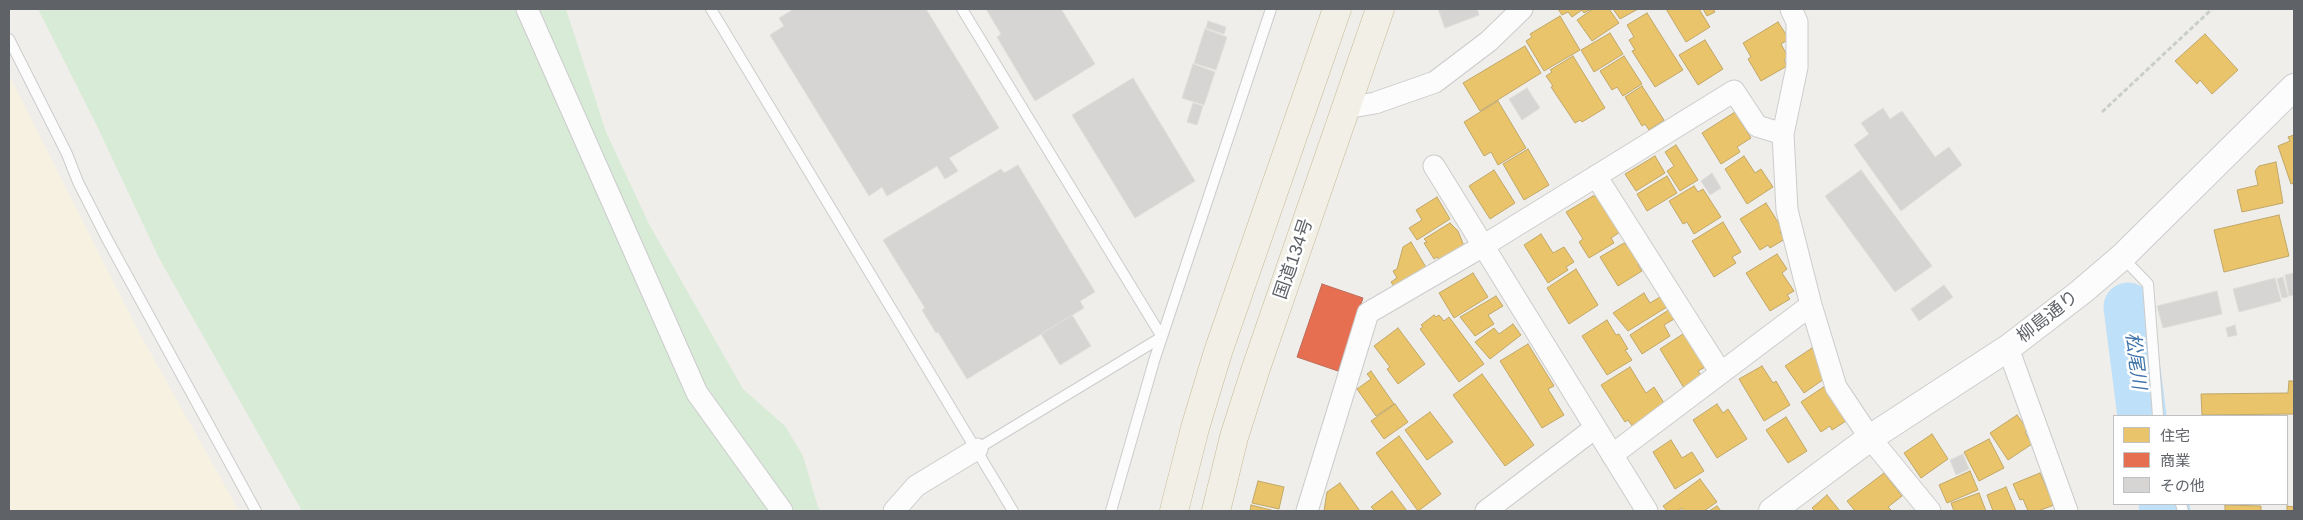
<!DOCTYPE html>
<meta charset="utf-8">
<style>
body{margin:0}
#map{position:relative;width:2303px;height:520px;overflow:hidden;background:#efeeea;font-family:Arial,"Noto Sans JP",sans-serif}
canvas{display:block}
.frame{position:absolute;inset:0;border:10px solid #5f6368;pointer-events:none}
.legend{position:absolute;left:2113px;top:415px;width:175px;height:90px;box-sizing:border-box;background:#fff;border:1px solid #bfc1c3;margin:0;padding:6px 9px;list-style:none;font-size:15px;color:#5f6368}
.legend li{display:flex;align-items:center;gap:10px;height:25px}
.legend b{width:25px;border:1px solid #bfc1c3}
</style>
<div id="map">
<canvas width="2303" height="520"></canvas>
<div class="frame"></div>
<ul class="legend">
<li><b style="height:14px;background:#e9c46a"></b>住宅</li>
<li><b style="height:14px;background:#e76f51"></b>商業</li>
<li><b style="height:14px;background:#d6d5d3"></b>その他</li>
</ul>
</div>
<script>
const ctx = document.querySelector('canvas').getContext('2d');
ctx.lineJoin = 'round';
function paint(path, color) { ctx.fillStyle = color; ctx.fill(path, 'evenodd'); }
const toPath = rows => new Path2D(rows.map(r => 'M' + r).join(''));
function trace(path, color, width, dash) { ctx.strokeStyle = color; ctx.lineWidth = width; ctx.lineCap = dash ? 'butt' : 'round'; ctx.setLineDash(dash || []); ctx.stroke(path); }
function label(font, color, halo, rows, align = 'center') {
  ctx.font = font + ' Arial,"Noto Sans JP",sans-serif'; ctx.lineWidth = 5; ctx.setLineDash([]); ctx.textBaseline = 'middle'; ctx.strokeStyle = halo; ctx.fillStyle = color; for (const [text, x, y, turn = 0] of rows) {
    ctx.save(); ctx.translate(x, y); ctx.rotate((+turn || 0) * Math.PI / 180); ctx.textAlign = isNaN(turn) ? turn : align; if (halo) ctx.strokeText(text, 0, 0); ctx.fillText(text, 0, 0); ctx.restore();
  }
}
const green = toPath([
 [38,9,566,9,606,132,649,224,743,389,785,426,803,456,818,507,821,511,302,511,159,258,97,126]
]);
const sand = toPath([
 [9,75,140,334,239,511,9,511]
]);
const homes = toPath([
 [1558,9,1591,9,1584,13,1582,10,1572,17,1568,12,1562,15,1558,9],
 [1593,9,1609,9,1619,23,1592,41,1577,20,1593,9],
 [1613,9,1638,9,1620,19,1613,9],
 [1666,9,1699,9,1710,27,1686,42,1666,9],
 [1703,9,1713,9,1715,12,1707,16,1703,9],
 [1647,13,1683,70,1655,87,1632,51,1635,50,1629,40,1634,37,1627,25,1647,13],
 [1560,16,1580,50,1544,71,1526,41,1532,37,1530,34,1560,16],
 [1778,22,1789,39,1781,44,1788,57,1784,60,1787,66,1761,81,1748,59,1751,57,1743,43,1778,22],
 [1610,33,1623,54,1594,72,1581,50,1610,33],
 [2205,34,2238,70,2212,94,2200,80,2197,84,2175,61,2205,34],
 [1705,40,1723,69,1698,85,1679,55,1705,40],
 [1525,46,1541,73,1480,111,1463,83,1525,46],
 [1573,56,1605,108,1582,122,1580,120,1575,123,1551,87,1553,86,1546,76,1552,72,1550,70,1573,56],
 [1624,56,1642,84,1623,96,1617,87,1612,90,1600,71,1624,56],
 [1642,86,1664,120,1649,130,1645,124,1642,126,1625,97,1642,86],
 [1498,101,1526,148,1498,165,1491,152,1484,156,1464,122,1498,101],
 [1735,112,1751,138,1737,147,1740,152,1721,164,1702,133,1735,112],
 [2294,135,2294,183,2291,184,2278,146,2290,141,2288,137,2294,135],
 [1676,145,1698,180,1680,191,1667,171,1674,166,1665,152,1676,145],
 [1528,149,1549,185,1524,200,1503,164,1528,149],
 [1655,156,1665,173,1636,191,1625,174,1655,156],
 [1744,156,1755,173,1761,169,1773,187,1747,204,1725,169,1744,156],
 [2276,162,2283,203,2242,212,2237,190,2258,185,2255,171,2259,166,2276,162],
 [1494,170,1515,203,1490,219,1469,186,1494,170],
 [1667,176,1677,193,1647,211,1637,194,1667,176],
 [1694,186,1698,192,1703,189,1721,217,1694,234,1687,222,1683,224,1669,201,1694,186],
 [1593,196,1603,198,1623,230,1611,238,1614,243,1589,258,1579,242,1583,239,1566,212,1593,196],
 [1437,197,1450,219,1417,240,1409,228,1422,220,1416,210,1437,197],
 [1766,203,1783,230,1780,232,1785,239,1770,248,1768,245,1760,250,1740,219,1766,203],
 [2279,215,2289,256,2224,272,2214,230,2279,215],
 [1723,222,1741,252,1732,257,1736,263,1714,277,1692,241,1723,222],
 [1450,223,1458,231,1464,246,1440,261,1437,257,1434,259,1424,243,1427,242,1424,239,1450,223],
 [1541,234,1553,253,1564,247,1574,262,1566,267,1568,270,1548,283,1524,245,1541,234],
 [1411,242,1427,269,1397,291,1391,282,1397,278,1393,271,1397,269,1403,247,1411,242],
 [1631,242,1641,263,1638,265,1642,271,1618,286,1600,257,1624,243,1626,245,1631,242],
 [1777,254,1787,269,1782,273,1794,291,1787,295,1790,299,1770,311,1746,273,1777,254],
 [1576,269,1598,305,1569,324,1547,288,1576,269],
 [1473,273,1488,297,1454,318,1439,293,1473,273],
 [1644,293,1650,303,1660,297,1667,307,1628,331,1613,313,1644,293],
 [1496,296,1503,306,1488,315,1494,324,1475,336,1460,317,1496,296],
 [1670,309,1676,318,1664,325,1670,336,1642,354,1630,335,1670,309],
 [1434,315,1436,317,1439,315,1444,321,1449,317,1484,364,1459,382,1420,329,1423,327,1421,325,1434,315],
 [1607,320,1616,335,1619,334,1628,349,1625,350,1632,360,1607,375,1582,336,1607,320],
 [1513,324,1521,335,1490,359,1475,342,1494,328,1499,334,1513,324],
 [1398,328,1425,364,1398,384,1387,369,1390,367,1374,346,1398,328],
 [1686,332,1707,366,1698,371,1702,377,1684,388,1660,349,1686,332],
 [1528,344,1554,386,1548,389,1564,415,1542,428,1500,361,1528,344],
 [1812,348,1823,363,1827,377,1804,393,1785,366,1812,348],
 [1762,366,1773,383,1776,381,1790,405,1764,421,1739,379,1762,366],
 [1630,367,1646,393,1654,387,1666,406,1633,427,1628,420,1625,422,1601,385,1630,367],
 [1371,371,1394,404,1376,416,1357,389,1371,379,1367,374,1371,371],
 [1482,374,1534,445,1505,466,1453,395,1482,374],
 [2289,381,2294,381,2294,414,2202,415,2201,394,2288,393,2289,381],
 [1828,384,1846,421,1832,430,1830,426,1821,432,1801,402,1828,384],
 [1395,404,1408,422,1384,439,1371,421,1395,404],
 [1717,404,1723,413,1728,409,1747,439,1717,458,1693,420,1717,404],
 [1430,412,1453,442,1427,460,1405,430,1430,412],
 [2017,415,2028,430,2025,432,2032,444,2008,460,1990,433,2017,415],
 [1786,417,1807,451,1788,463,1766,430,1786,417],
 [1932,434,1948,459,1921,478,1904,453,1932,434],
 [1399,436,1441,494,1418,511,1376,453,1399,436],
 [1989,439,2004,468,1979,481,1964,452,1989,439],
 [1671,440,1682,458,1692,452,1704,471,1675,489,1653,452,1671,440],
 [1970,471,1978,490,1947,503,1939,485,1970,471],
 [1884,473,1902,496,1888,507,1892,511,1855,511,1847,501,1884,473],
 [2040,473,2054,505,2038,511,2028,511,2023,499,2020,500,2013,484,2040,473],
 [1700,479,1717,502,1704,511,1684,511,1682,508,1678,511,1667,511,1663,506,1700,479],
 [1258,481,1284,487,1279,509,1252,503,1258,481],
 [1340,483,1360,511,1324,511,1327,492,1340,483],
 [2006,487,2016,511,1993,511,1987,495,2006,487],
 [1392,491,1407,511,1375,511,1371,507,1392,491],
 [1979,493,1986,511,1954,511,1951,503,1979,493],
 [1827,495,1840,511,1815,511,1812,508,1827,495],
 [1251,505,1275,511,1250,511,1251,505],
 [2225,505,2261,506,2261,511,2225,511,2225,505],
 [1717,506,1721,511,1709,511,1717,506],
 [2287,506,2294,507,2294,511,2287,511,2287,506]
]);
const shops = toPath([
 [1322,284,1363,298,1338,371,1297,357,1322,284]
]);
const river = toPath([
 [2128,307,2142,416],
 [2163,504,2166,511]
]);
const building = toPath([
 [794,9,926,9,999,128,949,158,958,171,945,179,937,166,887,196,882,187,869,196,770,35,784,26,779,18,794,9],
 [986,9,1061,9,1095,64,1035,101,997,37,1001,34,986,9],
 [1438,9,1477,9,1479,15,1445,28,1438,9],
 [1208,21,1226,27,1224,34,1206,28,1208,21],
 [1205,29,1227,37,1216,70,1194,63,1205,29],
 [1193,64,1215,72,1204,105,1182,98,1193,64],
 [1133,78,1195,181,1135,218,1072,115,1133,78],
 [1527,88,1540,108,1522,120,1509,99,1527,88],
 [1193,103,1203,106,1197,125,1187,122,1193,103],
 [1883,108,1890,119,1902,111,1935,157,1949,147,1962,165,1901,211,1854,145,1869,134,1861,123,1883,108],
 [1018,165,1095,292,1080,301,1084,308,967,379,938,332,936,333,922,310,925,308,883,240,1001,169,1004,173,1018,165],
 [1861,170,1932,266,1895,292,1825,196,1861,170],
 [1712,173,1721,188,1710,195,1701,181,1712,173],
 [2294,273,2294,295,2289,296,2285,275,2294,273],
 [2283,277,2288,297,2282,298,2277,279,2283,277],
 [2275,278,2281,301,2239,312,2233,289,2275,278],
 [1944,285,1953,297,1919,321,1911,309,1944,285],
 [2217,291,2222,314,2163,328,2157,306,2217,291],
 [1072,315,1091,346,1060,365,1041,334,1072,315],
 [2235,325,2237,335,2228,337,2226,328,2235,325],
 [1963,454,1969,469,1956,475,1950,460,1963,454]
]);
const path = toPath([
 [2102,112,2212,9]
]);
const service = toPath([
 [711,9,1013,511],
 [962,9,1162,337,977,449],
 [9,39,67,154,78,182,106,237,256,511],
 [2122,257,2148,284,2158,416],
 [2181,504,2183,511],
 [1111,511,1154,361,1271,9]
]);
const minor = toPath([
 [527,9,697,393,782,511],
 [1791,9,1797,22,1797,67,1783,134,1787,210,1811,305,1836,387,1870,438,1930,511],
 [1346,108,1375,103,1435,82,1489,41,1522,9],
 [1434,166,1647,511],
 [1596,176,1721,373],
 [2008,348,2067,511],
 [1612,455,1811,305],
 [894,511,916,486,977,449],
 [1307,511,1368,313,1483,246,1734,91,1757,126,1783,134],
 [1486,511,1595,428]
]);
const tertiary = toPath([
 [1772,511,1870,438,2008,348,2081,292,2122,257,2294,87]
]);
const trunk = toPath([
 [1174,511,1195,428,1218,352,1337,9],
 [1216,511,1234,437,1256,368,1380,9]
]);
const streetNames = [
 ["国道134号",1294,259,-71],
 ["柳島通り",2048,317,-38]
];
const waterNames = [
 ["松尾川",2135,361,83]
];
paint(green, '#d8ebd6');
paint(sand, '#f6f1e1');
paint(homes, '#e9c46a');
trace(homes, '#c0a769', 1);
paint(shops, '#e76f51');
trace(shops, '#be6b58', 1);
trace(river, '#bfe0f9', 49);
paint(building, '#d6d5d3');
trace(building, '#deddd9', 1);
trace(service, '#cbcccc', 12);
trace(minor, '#cbcccc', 23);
trace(tertiary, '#cbcccc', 28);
trace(trunk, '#c8b996', 29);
trace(path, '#cacfcc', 3, [5, 2.5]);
trace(service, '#fdfcfc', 10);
trace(minor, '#fdfcfc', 21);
trace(tertiary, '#fdfcfc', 26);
trace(trunk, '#f2f0e6', 28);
label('18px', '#5f6368', '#fff', streetNames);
label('italic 19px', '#4174aa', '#fff', waterNames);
</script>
